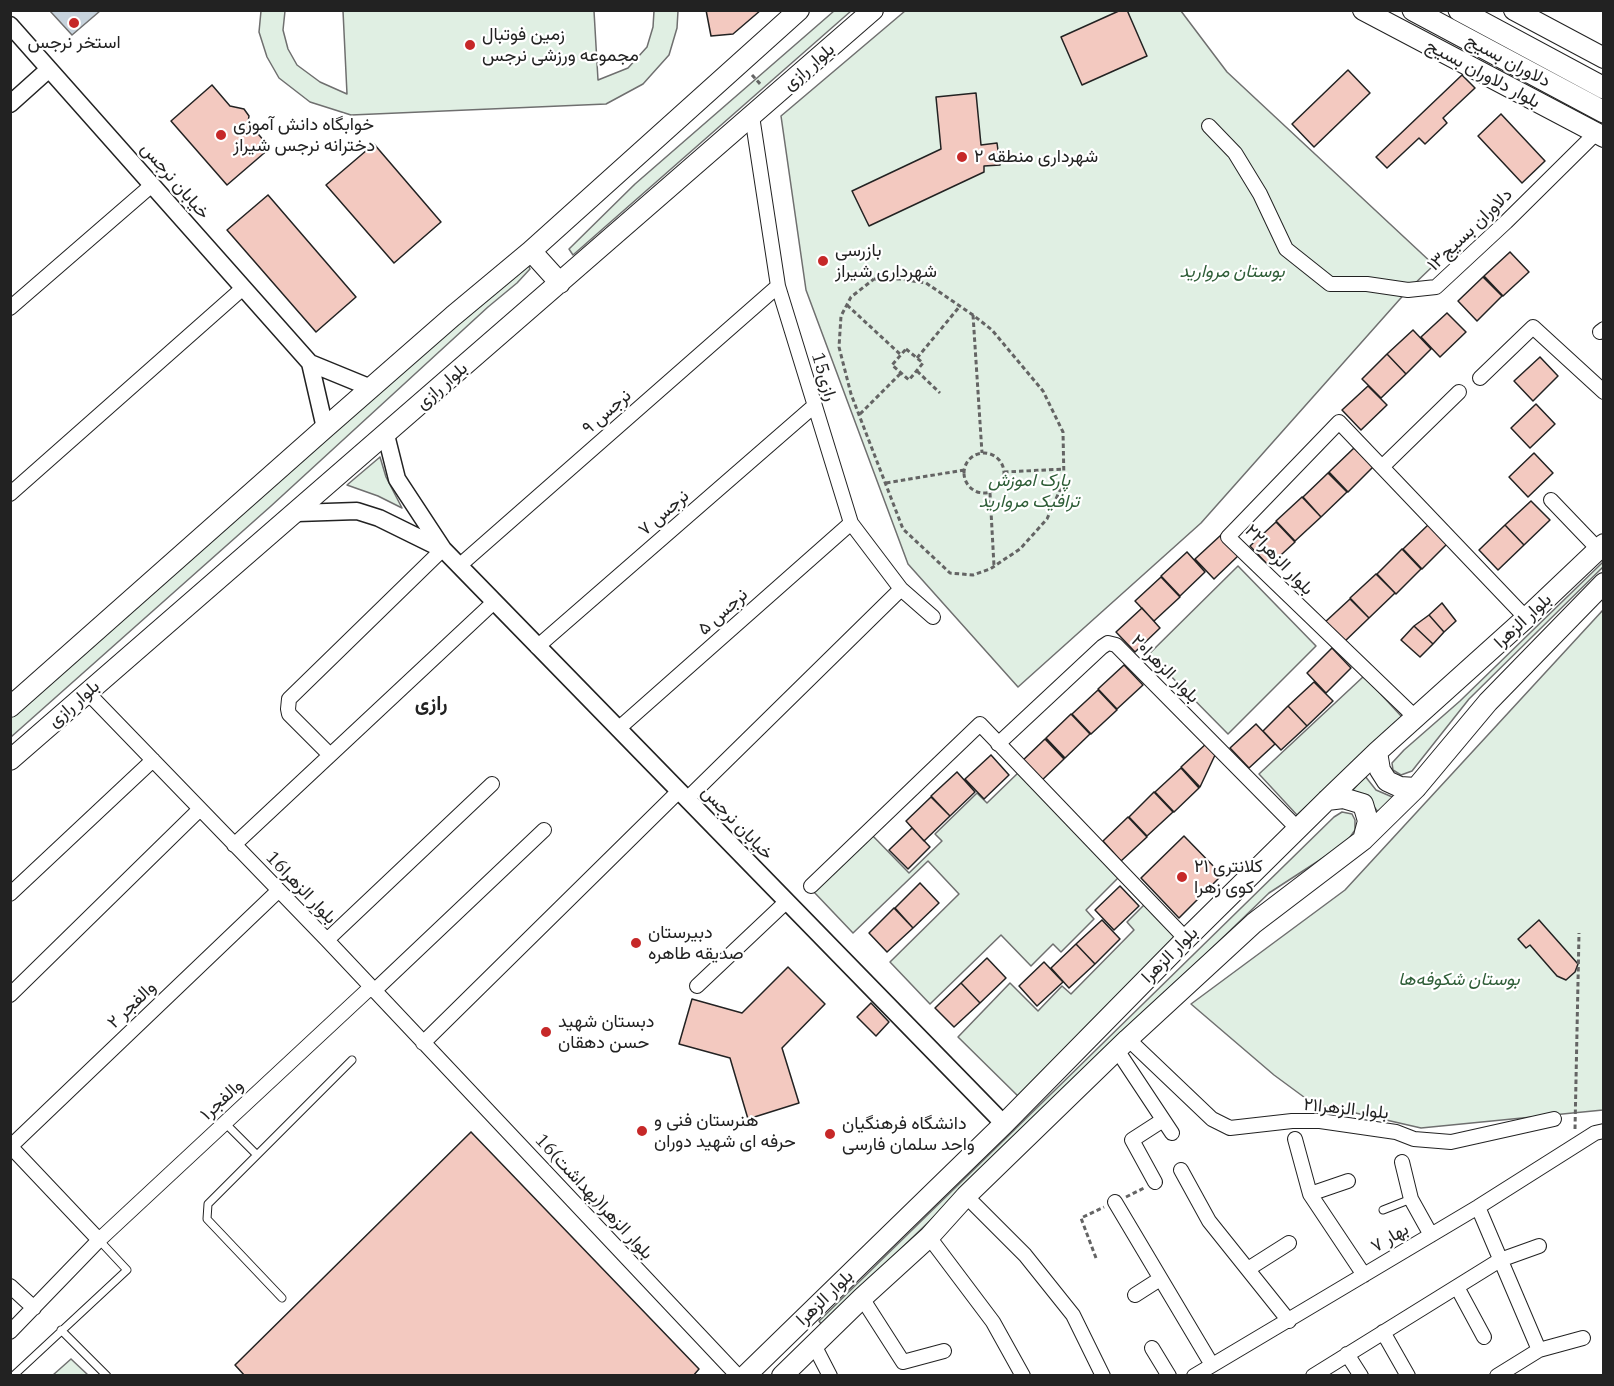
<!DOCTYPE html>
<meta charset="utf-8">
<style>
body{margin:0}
#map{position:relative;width:1614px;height:1386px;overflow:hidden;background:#fff;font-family:"IBM Plex Serif",serif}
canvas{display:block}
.frame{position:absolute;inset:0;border:12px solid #222;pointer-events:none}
</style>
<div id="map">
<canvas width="1614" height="1386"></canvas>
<div class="frame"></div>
</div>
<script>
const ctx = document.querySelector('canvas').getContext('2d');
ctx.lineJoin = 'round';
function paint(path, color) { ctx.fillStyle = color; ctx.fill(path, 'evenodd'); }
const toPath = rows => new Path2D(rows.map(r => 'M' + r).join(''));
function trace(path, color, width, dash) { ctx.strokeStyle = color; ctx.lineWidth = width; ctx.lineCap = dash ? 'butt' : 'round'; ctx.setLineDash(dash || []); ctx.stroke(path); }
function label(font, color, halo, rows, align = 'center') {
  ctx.font = font + ' "IBM Plex Serif",Vazirmatn,serif'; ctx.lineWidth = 4.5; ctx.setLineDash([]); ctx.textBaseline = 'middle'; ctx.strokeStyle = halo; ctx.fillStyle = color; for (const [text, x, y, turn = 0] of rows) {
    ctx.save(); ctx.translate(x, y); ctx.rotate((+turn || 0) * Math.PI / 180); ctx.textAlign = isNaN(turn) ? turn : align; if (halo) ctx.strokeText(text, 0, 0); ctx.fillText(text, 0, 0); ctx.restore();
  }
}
const green = toPath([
 [261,11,285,11,283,30,288,49,297,65,320,82,347,94,343,11,594,11,598,80,628,68,647,47,653,27,654,11,678,11,677,28,669,55,643,84,606,104,351,115,310,102,279,78,267,57,259,32,261,11],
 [834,11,851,11,573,255,569,249,635,184,834,11],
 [905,11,1181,11,1227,72,1434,265,1408,290,1201,523,1018,687,908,564,806,290,781,116,905,11],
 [527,262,530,269,517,283,488,307,271,506,11,737,10,716,527,262],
 [380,457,386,477,402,508,378,496,347,485,380,457],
 [1603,562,1603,567,1469,699,1412,771,1401,775,1393,770,1392,763,1404,750,1460,701,1603,562],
 [1238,566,1316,646,1228,734,1149,654,1238,566],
 [1603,610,1603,1110,1421,1128,1312,1103,1274,1075,1191,1004,1345,890,1603,610],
 [1364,676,1402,717,1297,815,1259,774,1364,676],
 [1019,772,1120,876,1086,910,1094,919,1061,952,1053,944,1031,966,1001,935,930,1004,890,962,959,894,928,861,853,933,813,891,871,834,909,873,942,841,935,834,977,793,987,803,1019,772],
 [1365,776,1376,790,1397,799,1381,816,1369,800,1352,791,1365,776],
 [1342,812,1352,814,1355,820,1355,830,1346,843,1269,893,822,1325,819,1321,1334,817,1342,812],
 [1145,904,1179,937,1021,1099,958,1037,1010,983,1038,1011,1062,986,1071,994,1134,930,1127,922,1145,904],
 [71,1359,88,1375,53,1375,71,1359]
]);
const water = toPath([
 [50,11,100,11,72,35,50,11]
]);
const building = toPath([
 [706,10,761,10,733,34,711,36,706,10],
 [1121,10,1127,10,1147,56,1082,85,1061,37,1121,10],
 [1348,70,1370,93,1314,147,1292,124,1348,70],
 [1462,75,1475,88,1443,118,1447,123,1425,144,1419,138,1387,168,1376,157,1462,75],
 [212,85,230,106,244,109,249,116,248,122,270,148,227,185,171,121,212,85],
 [976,93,981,145,997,143,1000,165,984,166,984,172,869,226,852,191,941,149,936,97,976,93],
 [1501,114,1545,161,1522,183,1478,136,1501,114],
 [374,144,441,222,394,263,326,185,374,144],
 [268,195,356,297,316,332,227,230,268,195],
 [1510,252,1529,272,1503,296,1484,276,1510,252],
 [1483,277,1502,296,1477,321,1458,301,1483,277],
 [1447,313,1466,332,1440,357,1421,337,1447,313],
 [1413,330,1431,349,1406,374,1387,354,1413,330],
 [1387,354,1406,374,1381,398,1362,379,1387,354],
 [1540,357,1558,376,1533,401,1514,381,1540,357],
 [1368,386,1387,405,1361,430,1342,410,1368,386],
 [1536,404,1555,424,1530,448,1511,428,1536,404],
 [1354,448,1373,467,1348,492,1329,472,1354,448],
 [1534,453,1553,473,1528,497,1509,477,1534,453],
 [1328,473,1347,492,1321,517,1303,497,1328,473],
 [1302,497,1321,517,1295,541,1276,521,1302,497],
 [1531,501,1550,520,1524,545,1505,525,1531,501],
 [1276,522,1295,542,1269,566,1250,546,1276,522],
 [1428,525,1447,544,1422,569,1403,549,1428,525],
 [1505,525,1524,545,1498,570,1479,550,1505,525],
 [1221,535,1239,555,1214,579,1195,559,1221,535],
 [1402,549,1421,569,1396,594,1377,574,1402,549],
 [1187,552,1205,572,1180,596,1161,576,1187,552],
 [1376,574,1395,593,1369,618,1350,598,1376,574],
 [1161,577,1180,597,1154,621,1135,601,1161,577],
 [1350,599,1369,618,1343,643,1324,623,1350,599],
 [1442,603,1456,621,1444,632,1429,615,1442,603],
 [1142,608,1160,628,1135,652,1116,632,1142,608],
 [1429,615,1444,632,1433,644,1414,626,1429,615],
 [1414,626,1433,644,1420,657,1401,640,1414,626],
 [1332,648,1351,668,1326,693,1307,673,1332,648],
 [1124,665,1143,685,1117,709,1098,689,1124,665],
 [1314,682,1333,701,1307,726,1288,706,1314,682],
 [1098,690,1117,710,1091,734,1072,714,1098,690],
 [1288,706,1307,726,1281,750,1263,731,1288,706],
 [1071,714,1090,734,1065,758,1046,738,1071,714],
 [1256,724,1275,744,1249,768,1230,748,1256,724],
 [1045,739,1064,759,1039,783,1020,763,1045,739],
 [1207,743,1216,753,1200,787,1181,767,1207,743],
 [991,755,1009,775,984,799,965,779,991,755],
 [1181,768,1199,788,1174,812,1155,792,1181,768],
 [957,772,975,792,950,816,931,796,957,772],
 [1154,792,1173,812,1147,836,1129,817,1154,792],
 [931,797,950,816,924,841,906,821,931,797],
 [1128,817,1147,837,1121,861,1103,841,1128,817],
 [912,828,930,847,908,869,889,850,912,828],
 [1184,836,1222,875,1179,918,1141,878,1184,836],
 [920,883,939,903,913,928,895,908,920,883],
 [1120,886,1139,906,1114,930,1095,910,1120,886],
 [894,908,913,928,887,952,869,933,894,908],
 [1102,920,1120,939,1095,964,1076,944,1102,920],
 [1539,920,1578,964,1575,972,1566,980,1557,976,1530,945,1526,948,1518,939,1539,920],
 [1076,944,1095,964,1069,988,1051,968,1076,944],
 [987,958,1006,978,980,1003,961,983,987,958],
 [1044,962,1063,982,1037,1006,1019,986,1044,962],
 [788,967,825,1004,782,1048,799,1103,748,1119,730,1058,679,1044,692,999,742,1013,788,967],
 [961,983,980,1003,954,1027,935,1008,961,983],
 [871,1003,889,1022,876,1036,857,1017,871,1003],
 [471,1132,699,1369,693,1376,245,1376,235,1365,471,1132]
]);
const path = toPath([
 [752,75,762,86],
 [874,279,900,279,926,283,973,315,992,330,1043,391,1063,432,1064,481,1047,519,1020,549,990,569,973,575,950,573,903,529,851,394,839,347,841,316,851,297,874,279],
 [847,305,901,355],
 [973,315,982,453],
 [906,349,923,363,909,380,892,365,906,349],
 [917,358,960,306],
 [917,371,940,393],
 [860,414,901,373],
 '964 473a20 20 0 1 1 40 0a20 20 0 1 1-40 0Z',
 [1004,472,1064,469],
 [886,483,964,470],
 [990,493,994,566],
 [1575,1129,1579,933],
 [1126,1197,1144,1188],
 [1096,1258,1081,1218,1104,1207]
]);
const service = toPath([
 [224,1122,257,1155],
 [1383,1210,1411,1199],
 [282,1298,207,1219,208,1204,352,1060],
 [61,1330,107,1376],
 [13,1376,127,1270,99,1240]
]);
const minor = toPath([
 [752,116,778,286,851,523,901,589,933,617],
 [1209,126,1235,153,1260,194,1286,249,1330,284,1367,284,1408,290,1436,287,1506,222,1596,133],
 [10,308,152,185],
 [1600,332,1604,329],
 [1480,378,1533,327,1604,392],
 [1382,467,1459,392],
 [10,494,243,288],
 [1551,500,1598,549],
 [459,566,778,286],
 [537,647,814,406],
 [87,692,327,940,738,1376],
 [1416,718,1228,537,1339,422,1526,618],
 [618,729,851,523],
 [998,744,1102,647,1108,643,1116,645,1299,830],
 [330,755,289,714,288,709,289,699,443,549],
 [687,799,901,589],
 [234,845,494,602],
 [811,886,980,724,1186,939],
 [10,894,153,760],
 [327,940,492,784],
 [697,986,786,902],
 [374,991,544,830],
 [10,995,200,809],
 [1128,1039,1212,1119,1230,1128,1292,1121,1320,1121,1396,1132,1414,1139,1451,1142,1554,1119],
 [423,1043,679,791],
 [1117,1050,1172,1133],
 [1295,1139,1310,1194,1364,1275],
 [10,1146,99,1240],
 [11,1146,278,891],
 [1402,1162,1411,1199,1431,1235],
 [1181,1170,1209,1221,1289,1321],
 [1155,1182,1132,1140,1163,1120],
 [1310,1194,1348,1181],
 [966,1196,1025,1255,1073,1315,1103,1376],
 [1115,1202,1212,1365],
 [1478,1207,1539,1350,1583,1338],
 [929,1237,993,1322,1023,1376],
 [1248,1269,1289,1243],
 [10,1286,34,1308],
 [1457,1287,1484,1337],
 [1135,1295,1160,1279],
 [862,1298,903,1362,944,1351],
 [10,1332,99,1240,371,987],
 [1383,1332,1408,1376],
 [814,1345,830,1376],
 [1152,1348,1169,1376],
 [1347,1354,1361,1376],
 [1194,1376,1478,1207,1595,1133,1604,1131],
 [1313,1376,1500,1260,1539,1246],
 [1497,1376,1539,1350]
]);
const tertiary = toPath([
 [10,25,310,363,371,388],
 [10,104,49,69],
 [310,363,325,428],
 [386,435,397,479,443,549,1004,1124],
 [297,513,357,511,379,518,442,549]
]);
const secondary = toPath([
 [1363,10,1604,137],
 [1514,10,1604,58],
 [531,251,560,283],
 [10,707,325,428,453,316,531,251,799,10],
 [1377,752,1380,770,1387,781,1400,787,1416,788],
 [10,760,873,10],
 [1327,800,1343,798,1363,804,1368,821,1363,840],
 [745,1376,1004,1124,1186,939,1327,800,1377,752,1526,618,1604,544],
 [782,1376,862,1298,929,1237,966,1196,1128,1039,1254,923,1363,840,1416,788,1488,702,1604,583]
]);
const primary = toPath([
 [1413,10,1604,112],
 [1459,10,1604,88]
]);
const markers = [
 [74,23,6,"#c62828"],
 [470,45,6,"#c62828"],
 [221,135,6,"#c62828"],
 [962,157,6,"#c62828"],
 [823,261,6,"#c62828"],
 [1182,877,6,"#c62828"],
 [636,943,6,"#c62828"],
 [546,1032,6,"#c62828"],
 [642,1131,6,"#c62828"],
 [830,1134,6,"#c62828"]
];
const poiNames = [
 ["زمین فوتبال",482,35],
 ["مجموعه ورزشی نرجس",482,56],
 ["استخر نرجس",74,43,"center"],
 ["خوابگاه دانش آموزی",233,125],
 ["دخترانه نرجس شیراز",233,146],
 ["شهرداری منطقه ۲",974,157],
 ["بازرسی",835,251],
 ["شهرداری شیراز",835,272],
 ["کلانتری ۲۱",1194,867],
 ["کوی زهرا",1194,888],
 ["دبیرستان",648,933],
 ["صدیقه طاهره",648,954],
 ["دبستان شهید",558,1022],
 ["حسن دهقان",558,1043],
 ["هنرستان فنی و",654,1121],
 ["حرفه ای شهید دوران",654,1142],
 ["دانشگاه فرهنگیان",842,1124],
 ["واحد سلمان فارسی",842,1145]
];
const streetNames = [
 ["دلاوران بسیج",1508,61,28],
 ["بلوار رازی",809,67,-41],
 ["بلوار دلاوران بسیج",1483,74,28],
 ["خیابان نرجس",175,181,49],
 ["دلاوران بسیج۱۳",1470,230,-44],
 ["15رازی",824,377,73],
 ["بلوار رازی",442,386,-41],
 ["نرجس ۹",607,412,-41],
 ["نرجس ۷",664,513,-41],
 ["بلوار الزهرا۲۲",1279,560,46],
 ["نرجس ۵",723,612,-42],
 ["بلوار الزهرا",1523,621,-43],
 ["بلوار الزهرا۲۰",1165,669,45],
 ["بلوار رازی",74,704,-41],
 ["خیابان نرجس",737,823,46],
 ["16بلوار الزهرا",301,888,46],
 ["بلوار الزهرا",1170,955,-45],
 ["والفجر ۲",132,1005,-44],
 ["والفجر۱",222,1100,-43],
 ["بلوار الزهرا۲۱",1346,1109,6],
 ["16بلوار الزهرا(بهداشت)",594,1197,47],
 ["بهار ۷",1390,1238,-31],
 ["بلوار الزهرا",825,1298,-44]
];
const parkNames = [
 ["بوستان مروارید",1232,272],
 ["پارک اموزش",1029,481],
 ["ترافیک مروارید",1029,502],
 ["بوستان شکوفه‌ها",1459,980]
];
const neighbourhoodNames = [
 ["رازی",431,704]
];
paint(green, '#e0efe3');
trace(green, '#6f6f6f', 1.5);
paint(water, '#c7d3dd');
trace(water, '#6f6f6f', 1.5);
paint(building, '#f3c9c0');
trace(building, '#222', 1.5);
trace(service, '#222', 9);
trace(minor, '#222', 16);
trace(tertiary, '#222', 19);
trace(secondary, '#222', 22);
trace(primary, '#222', 23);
trace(path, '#646464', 3, [4.5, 3]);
trace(service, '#fff', 7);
trace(minor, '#fff', 14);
trace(tertiary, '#fff', 16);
trace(secondary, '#fff', 20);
trace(primary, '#fff', 21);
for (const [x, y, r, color] of markers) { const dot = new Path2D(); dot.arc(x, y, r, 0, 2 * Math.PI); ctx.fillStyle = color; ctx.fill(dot); trace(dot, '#fff', 2); }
label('18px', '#222', '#fff', poiNames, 'left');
label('18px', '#222', '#fff', streetNames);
label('italic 18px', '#2f5e38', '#fff', parkNames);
label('bold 20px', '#222', '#fff', neighbourhoodNames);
</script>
